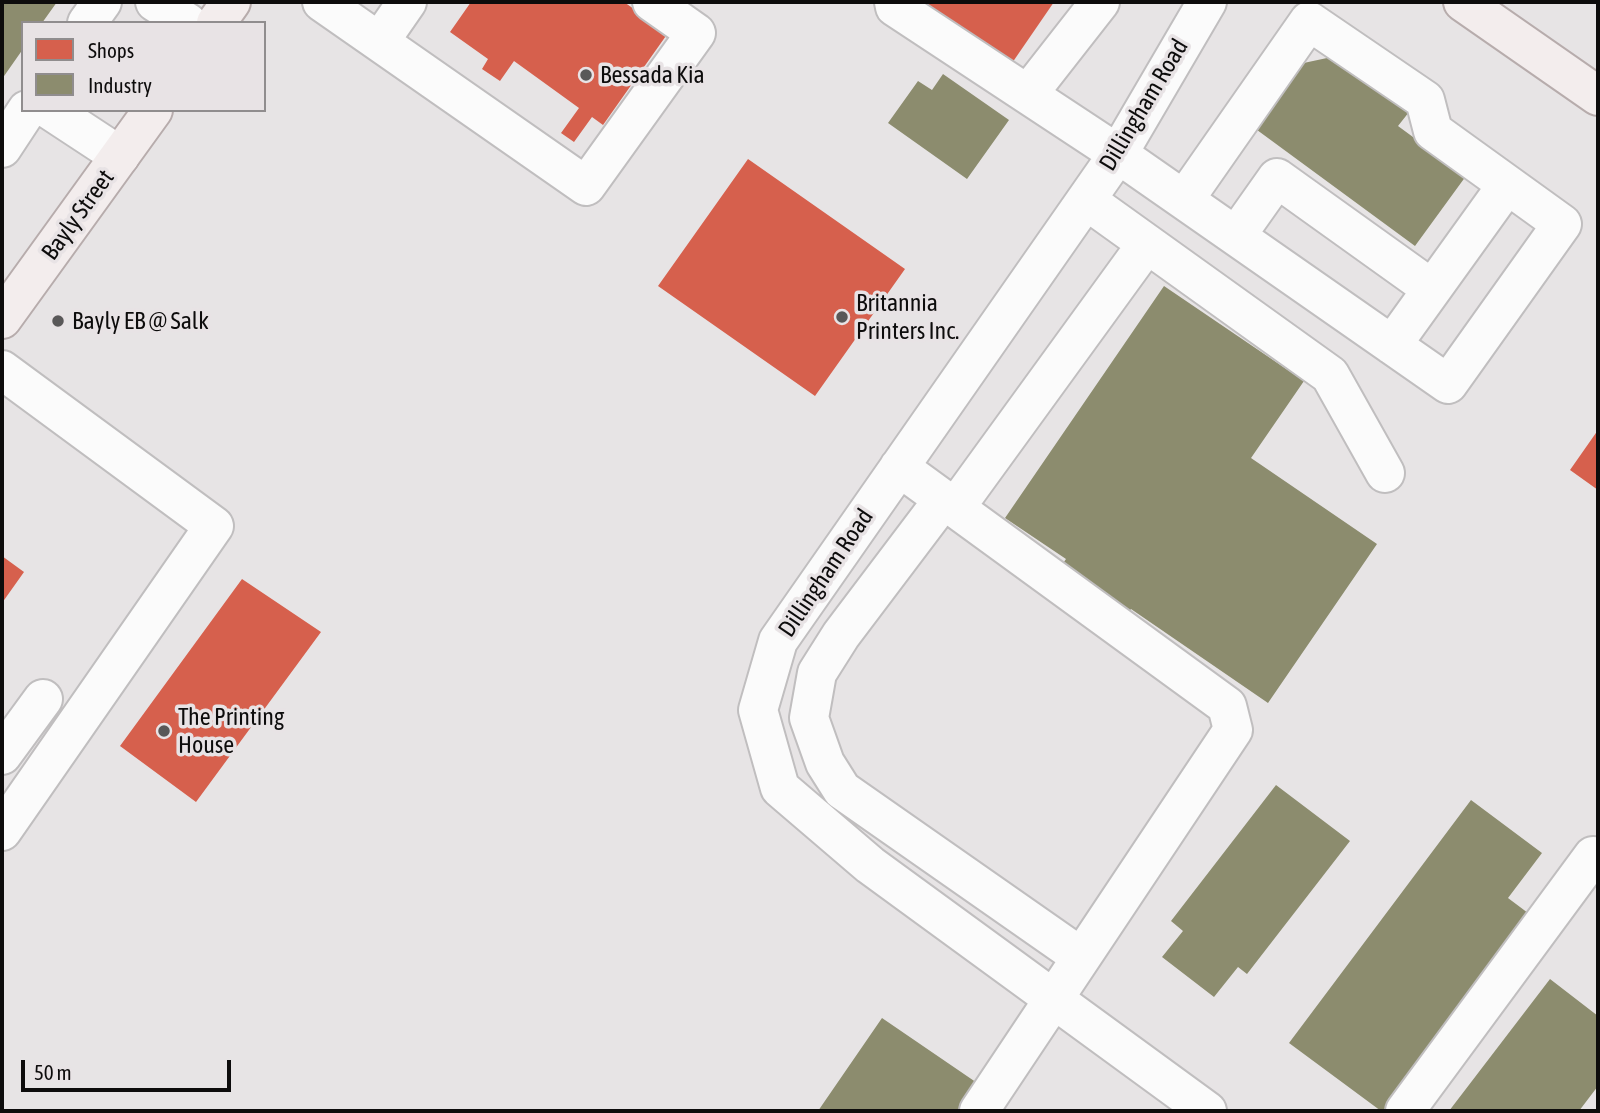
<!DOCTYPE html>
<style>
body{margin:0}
#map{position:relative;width:1600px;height:1113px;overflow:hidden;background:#e7e4e5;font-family:"Asap Condensed",sans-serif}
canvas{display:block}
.frame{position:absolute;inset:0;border:4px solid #0d0c0c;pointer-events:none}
.legend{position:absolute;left:21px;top:21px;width:245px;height:91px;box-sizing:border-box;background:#e8e3e5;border:2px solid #908d8e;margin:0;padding:9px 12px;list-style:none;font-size:21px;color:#0d0c0c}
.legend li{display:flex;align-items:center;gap:14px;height:35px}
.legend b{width:35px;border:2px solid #908d8e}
.scale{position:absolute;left:21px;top:1060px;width:210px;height:32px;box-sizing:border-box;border:4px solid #0d0c0c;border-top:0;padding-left:9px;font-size:21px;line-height:24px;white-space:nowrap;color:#0d0c0c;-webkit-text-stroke:5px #e8e3e5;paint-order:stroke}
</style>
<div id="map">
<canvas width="1600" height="1113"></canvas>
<div class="frame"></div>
<ul class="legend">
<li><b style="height:19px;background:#d6604d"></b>Shops</li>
<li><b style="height:19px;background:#8c8c6e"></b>Industry</li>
</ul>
<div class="scale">50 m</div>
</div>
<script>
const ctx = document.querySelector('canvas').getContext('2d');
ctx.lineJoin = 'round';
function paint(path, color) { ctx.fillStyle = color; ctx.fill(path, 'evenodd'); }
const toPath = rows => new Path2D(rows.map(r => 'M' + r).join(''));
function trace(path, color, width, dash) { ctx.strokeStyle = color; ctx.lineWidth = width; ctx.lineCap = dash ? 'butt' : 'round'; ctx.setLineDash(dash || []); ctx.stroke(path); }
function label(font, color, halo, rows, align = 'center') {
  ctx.font = font + ' "Asap Condensed",sans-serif'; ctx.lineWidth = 7; ctx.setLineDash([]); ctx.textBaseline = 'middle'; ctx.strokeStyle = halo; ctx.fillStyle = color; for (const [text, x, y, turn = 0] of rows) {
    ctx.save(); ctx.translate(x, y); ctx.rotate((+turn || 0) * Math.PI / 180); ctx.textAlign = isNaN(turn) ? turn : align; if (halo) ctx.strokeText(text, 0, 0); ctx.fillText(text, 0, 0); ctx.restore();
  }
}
const shops = toPath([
 [471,2,624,2,668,33,603,125,592,117,574,142,561,133,579,108,514,61,500,81,482,69,488,59,450,32],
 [928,2,1054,2,1010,66,924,7],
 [748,159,905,269,815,396,658,286],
 [1598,430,1598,490,1570,470],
 [2,556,24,572,2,603],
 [242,579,321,632,196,802,120,746]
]);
const industry = toPath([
 [2,2,57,2,42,23,23,23,23,49,2,79],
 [1341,55,1413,107,1398,126,1466,176,1415,246,1253,127,1299,64],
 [943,74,1009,120,967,179,888,123,918,81,932,90],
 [1164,286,1304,381,1251,458,1377,544,1268,703,1131,609,1124,618,1057,572,1066,559,1005,518],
 [1276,785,1350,841,1247,974,1238,967,1214,997,1162,957,1183,931,1171,921],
 [1471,800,1542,853,1508,898,1536,919,1391,1111,1381,1111,1289,1043],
 [1550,979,1598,1016,1598,1086,1579,1111,1449,1111],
 [882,1018,983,1087,966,1111,818,1111]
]);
const minor = toPath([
 [155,2,188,23],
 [322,2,586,186,696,33,652,2],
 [894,2,895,7,1118,154,1448,384,1562,224,1433,131,1425,100,1309,21,1184,200],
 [1207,2,1118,154,778,641,758,710,780,788,870,865,1207,1111],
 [87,23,102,2],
 [380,41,407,2],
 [1028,94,1100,2],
 [50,110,120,156],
 [2,148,27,110],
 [1086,200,1330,375,1385,473],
 [1236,236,1277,178,1432,289],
 [1392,345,1507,185],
 [2,370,214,526,2,831],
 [899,467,1227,706,1233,730,979,1111],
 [943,500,841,635,817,673,809,718,825,763,842,790,1081,957],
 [955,508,1146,245],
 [2,755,43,699],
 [1405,1111,1593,856,1598,858]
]);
const major = toPath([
 [1463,2,1598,96],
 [216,23,231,2],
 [2,319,153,110]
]);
const markers = [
 [586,75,7,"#595858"],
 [842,317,7,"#595858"],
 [58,321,7,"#595858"],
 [164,731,7,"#595858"]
];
const poiNames = [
 ["Bessada Kia",600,75],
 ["Britannia",856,303],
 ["Printers Inc.",856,331],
 ["Bayly EB @ Salk",72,321],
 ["The Printing",178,717],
 ["House",178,745]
];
const streetNames = [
 ["Dillingham Road",1144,105,-59],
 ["Bayly Street",78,215,-54],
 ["Dillingham Road",826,573,-56]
];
paint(shops, '#d6604d');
paint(industry, '#8c8c6e');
trace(minor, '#c0bebf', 42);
trace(major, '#b7acac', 42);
trace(minor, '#fbfbfb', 38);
trace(major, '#f3eded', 38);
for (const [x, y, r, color] of markers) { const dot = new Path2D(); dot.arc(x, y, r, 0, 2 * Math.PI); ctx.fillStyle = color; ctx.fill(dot); trace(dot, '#e8e3e5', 2.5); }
label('24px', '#0d0c0c', '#e8e3e5', poiNames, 'left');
label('24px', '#0d0c0c', '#e8e3e5', streetNames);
</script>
